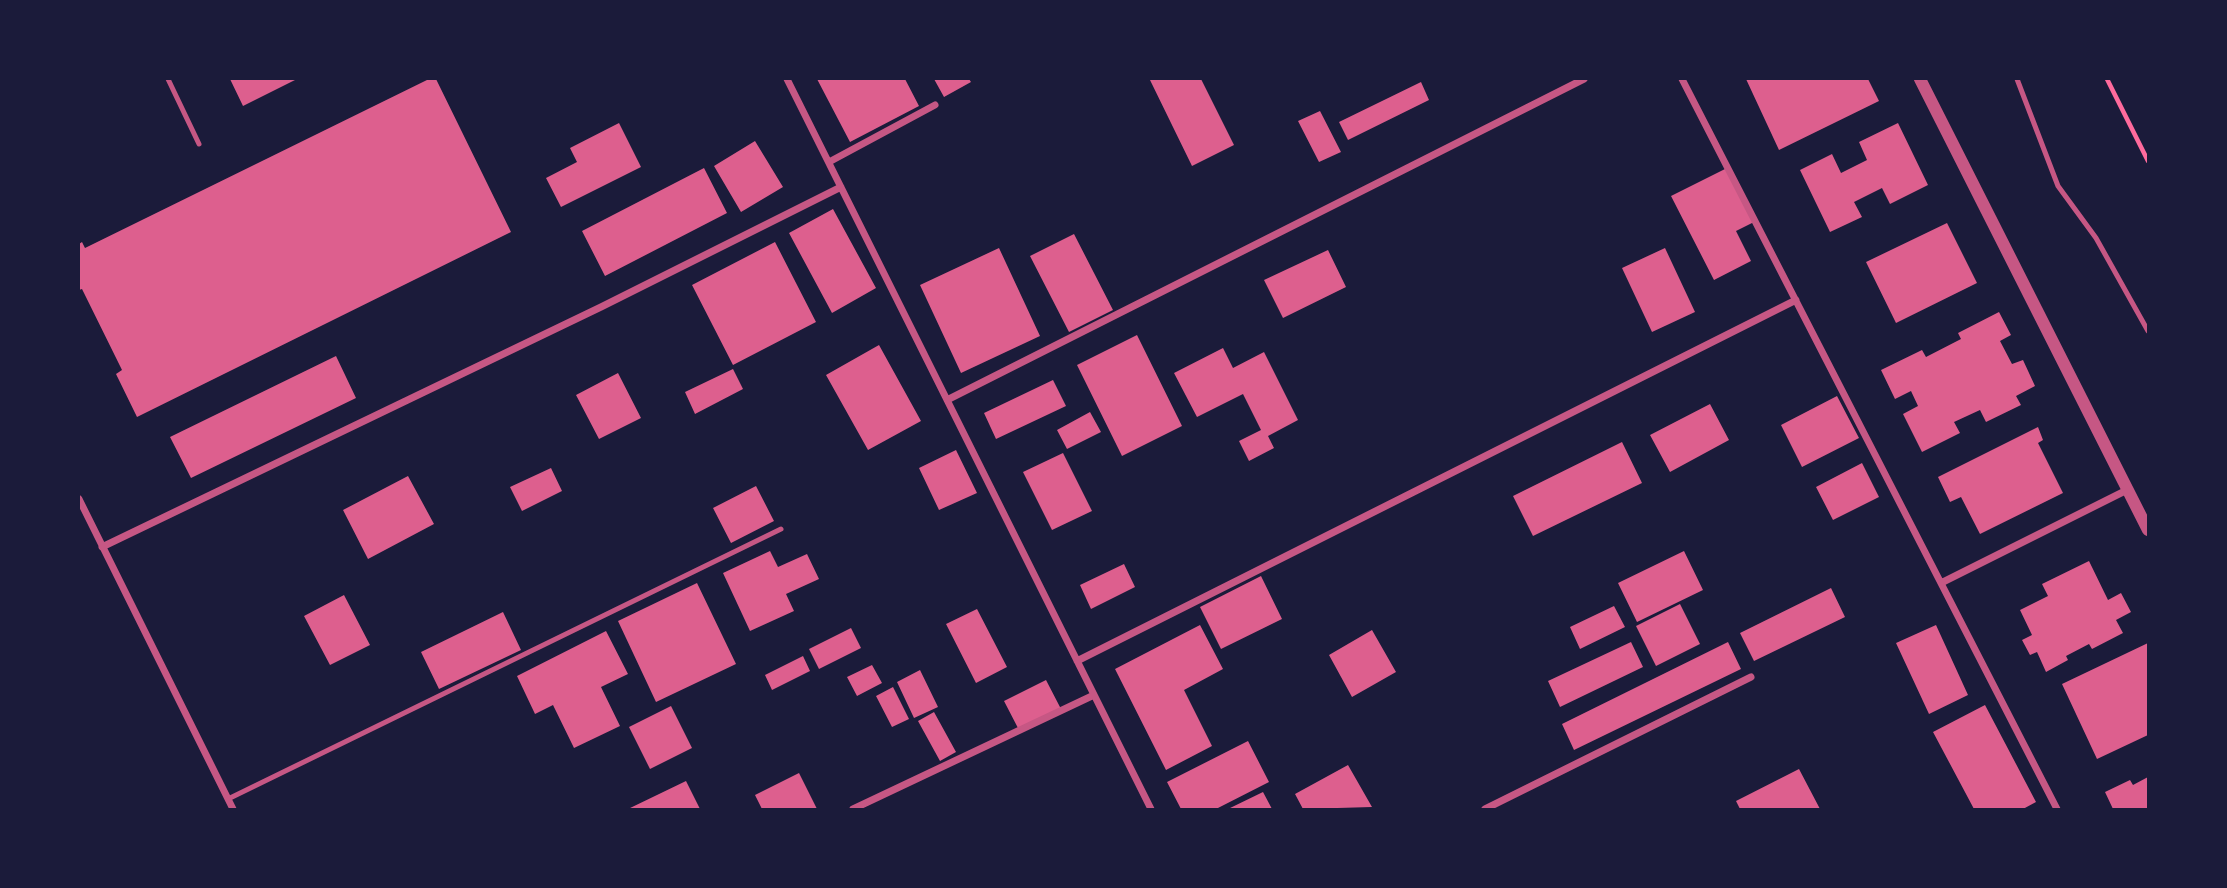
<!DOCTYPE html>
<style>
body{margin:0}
#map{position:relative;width:2227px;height:888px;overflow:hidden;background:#1b1b3a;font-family:"Alegreya Sans",sans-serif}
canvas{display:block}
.frame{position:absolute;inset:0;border:80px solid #1b1b3a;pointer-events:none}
</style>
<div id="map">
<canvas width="2227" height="888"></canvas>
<div class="frame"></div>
</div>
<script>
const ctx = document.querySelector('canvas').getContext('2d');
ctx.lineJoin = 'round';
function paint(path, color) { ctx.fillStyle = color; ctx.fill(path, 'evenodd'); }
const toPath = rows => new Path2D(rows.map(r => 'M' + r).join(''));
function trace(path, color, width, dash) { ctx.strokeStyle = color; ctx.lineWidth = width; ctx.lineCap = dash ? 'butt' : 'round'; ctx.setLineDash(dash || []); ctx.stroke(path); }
const building = toPath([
 [230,79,297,79,243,106],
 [429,79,436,79,511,232,137,417,116,374,122,370,82,289,79,290,79,244,82,242,85,248],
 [817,79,905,79,919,106,850,142],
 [934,79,969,79,971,82,944,97],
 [1153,79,1201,79,1234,145,1192,166,1150,80],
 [1746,79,1868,79,1879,101,1779,150],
 [1421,82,1429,100,1348,140,1339,122],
 [1320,111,1341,152,1319,162,1298,121],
 [619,123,641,167,561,207,546,178,577,162,570,148],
 [1898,123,1928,185,1890,204,1882,188,1854,202,1862,217,1830,232,1800,170,1832,154,1841,173,1867,160,1859,142],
 [755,141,783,187,741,212,714,166],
 [704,168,727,213,605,276,582,231],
 [1727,168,1754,222,1736,231,1751,261,1714,280,1671,196],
 [833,209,876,288,832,313,789,233],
 [1947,223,1977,283,1896,323,1866,262],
 [1074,234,1113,310,1069,332,1030,256],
 [775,242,816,322,733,365,692,285],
 [999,248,1040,336,961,373,920,285],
 [1665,248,1695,312,1652,332,1622,268],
 [1328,250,1346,287,1283,318,1264,280],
 [1999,312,2011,335,2000,341,2012,364,2023,360,2035,386,2016,396,2021,405,1986,422,1980,410,1954,422,1960,433,1922,452,1903,414,1918,406,1911,391,1895,399,1881,370,1922,350,1926,357,1961,339,1958,333],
 [1137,335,1182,426,1122,456,1077,365],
 [879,345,921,421,868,450,826,375],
 [1223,348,1233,368,1264,352,1298,420,1268,436,1274,448,1249,461,1239,441,1261,430,1243,394,1197,417,1174,373],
 [336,356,356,398,191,478,170,437],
 [733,369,743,389,695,414,685,392],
 [618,373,641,418,599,439,576,395],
 [1053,380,1066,406,996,439,984,413],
 [1837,396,1859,438,1802,467,1781,425],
 [1710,404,1729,440,1670,472,1650,435],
 [1090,412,1101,432,1067,449,1057,430],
 [2038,427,2043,440,2038,443,2063,493,1980,534,1961,497,1950,502,1938,477],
 [1622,442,1642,483,1533,536,1513,496],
 [956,450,977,493,939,510,919,468],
 [1063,453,1092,511,1052,530,1023,472],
 [1862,463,1879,497,1833,520,1816,487],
 [551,468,562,491,522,511,510,487],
 [408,476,434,524,368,559,343,510],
 [756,486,774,521,731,543,713,508],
 [770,551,778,567,807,554,819,579,786,594,794,611,750,631,723,573],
 [1684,551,1703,590,1637,622,1618,583],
 [2089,561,2108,600,2121,593,2131,612,2116,620,2123,633,2092,649,2089,644,2066,656,2068,660,2046,672,2037,652,2030,655,2022,640,2032,635,2020,610,2048,596,2042,584],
 [1124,564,1135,587,1091,609,1080,585],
 [1261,576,1282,619,1221,649,1200,607],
 [697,583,736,664,656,702,618,621],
 [1831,588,1845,617,1754,661,1740,633],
 [344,595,370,645,330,665,304,616],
 [1680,604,1700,644,1656,666,1636,626],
 [1614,606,1625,627,1580,649,1570,627],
 [977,609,1007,667,976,683,946,624],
 [503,612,521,650,439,689,421,652],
 [1200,625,1223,669,1184,690,1212,746,1166,770,1115,669],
 [1936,625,1968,695,1929,714,1896,643],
 [851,628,861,648,819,669,809,649],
 [1372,630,1396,672,1352,697,1329,655],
 [606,631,628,674,601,687,620,726,574,748,553,705,535,714,517,676],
 [1631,642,1643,667,1560,707,1548,681],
 [1728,642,1741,669,1574,750,1562,724],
 [2148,643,2148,735,2097,759,2062,684],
 [803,656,810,671,772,690,765,675],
 [872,665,882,683,857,696,847,677],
 [920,670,938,707,914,718,897,682],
 [1046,680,1061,709,1019,730,1004,701],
 [893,687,909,719,892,727,876,696],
 [1985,705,2036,802,2023,809,1974,809,1933,732],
 [671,706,692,748,650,769,629,727],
 [934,712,956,752,940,761,918,721],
 [1248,741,1269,782,1216,809,1181,809,1167,782],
 [1348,765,1372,807,1303,809,1295,794],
 [1799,769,1820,809,1740,809,1736,801],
 [799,773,817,809,762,809,755,795],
 [2148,777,2148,809,2113,809,2105,792,2130,780,2133,785],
 [686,781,700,809,628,809],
 [1263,792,1272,809,1228,809]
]);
const path = toPath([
 [2107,79,2148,161]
]);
const service = toPath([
 [168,79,199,144],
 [2017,79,2058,186,2096,238,2148,331],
 [228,799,781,529]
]);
const minor = toPath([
 [787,79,1151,809],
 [1682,79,2057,809],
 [829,162,935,105],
 [947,400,1584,79],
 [79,499,233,809],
 [102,547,601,307,841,187],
 [1941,583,2127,490],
 [1077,661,1796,300],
 [853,809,1094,695],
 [1485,809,1751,677]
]);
const tertiary = toPath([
 [1920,79,2148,530]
]);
paint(building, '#dd5f8e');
trace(path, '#ff6b9d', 4.5);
trace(service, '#c65784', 5);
trace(minor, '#c65784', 7);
trace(tertiary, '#c65784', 12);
</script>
